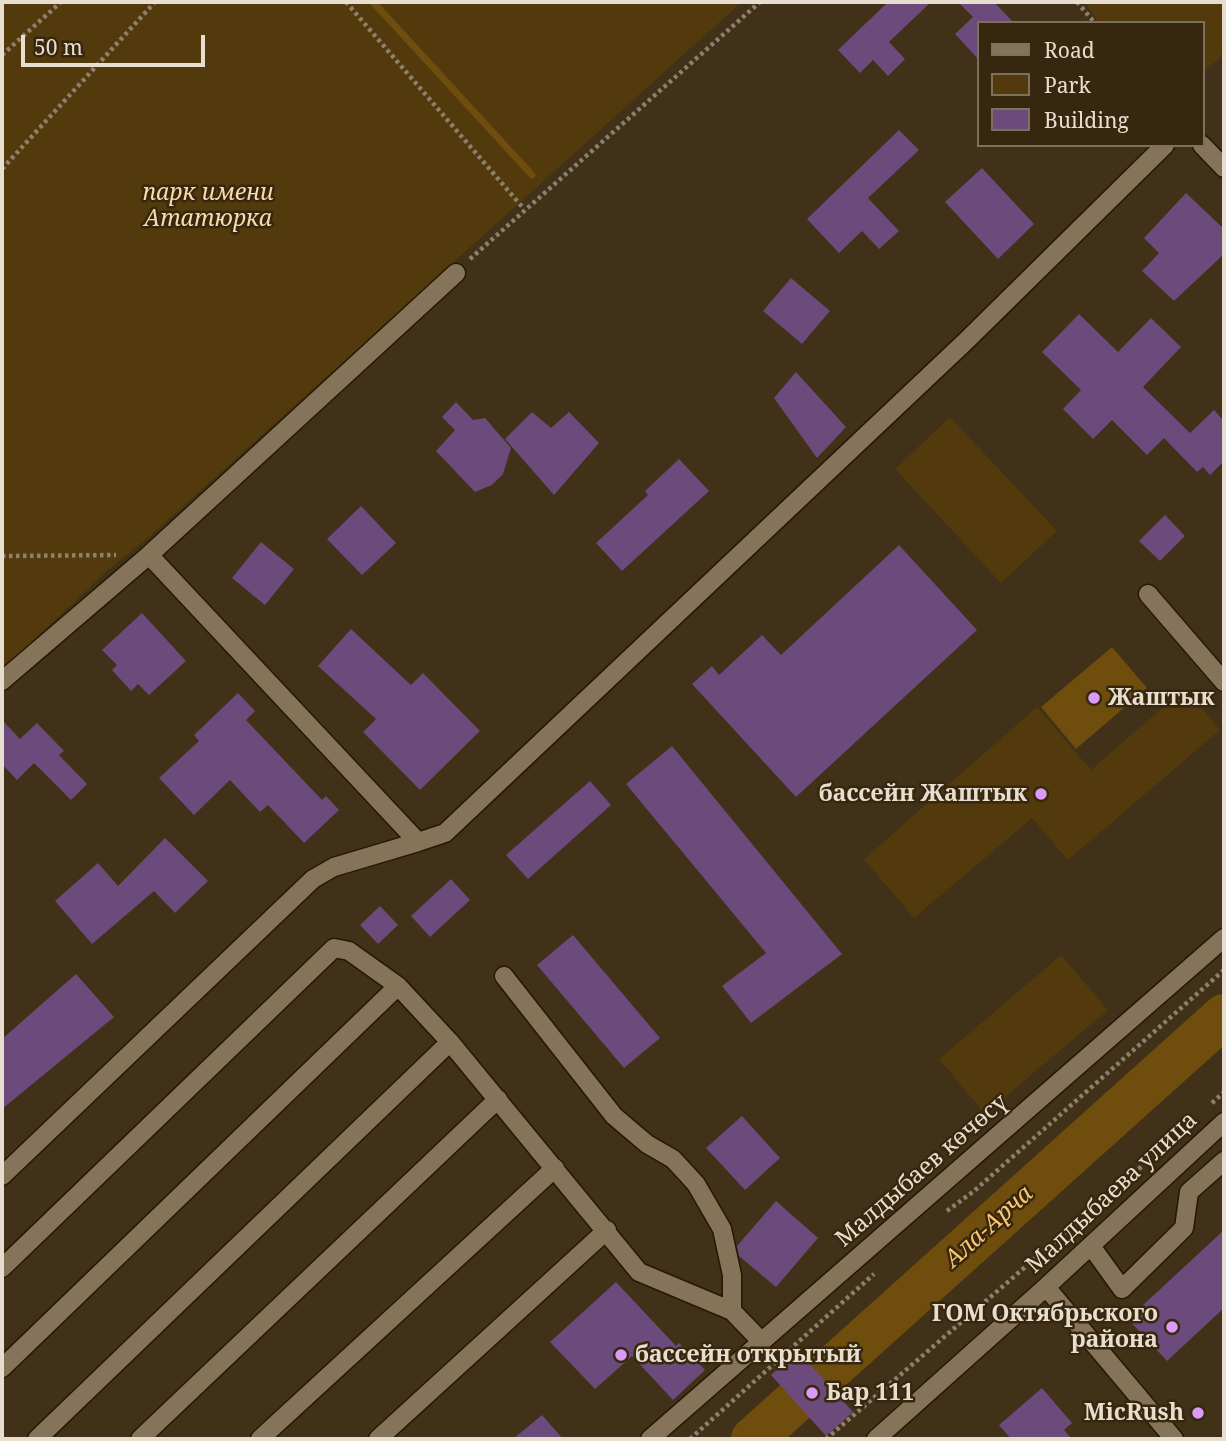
<!DOCTYPE html>
<meta charset="utf-8">
<style>
body{margin:0}
#map{position:relative;width:1226px;height:1441px;overflow:hidden;background:#403118;font-family:"Noto Serif",serif}
canvas{display:block}
.frame{position:absolute;inset:0;border:4px solid #e8ded0;pointer-events:none}
.legend{position:absolute;left:977px;top:21px;width:228px;height:126px;box-sizing:border-box;background:#36270e;border:2px solid #7d705c;margin:0;padding:9px 12px;list-style:none;font-size:21px;color:#e8ded0}
.legend li{display:flex;align-items:center;gap:14px;height:35px}
.legend b{width:35px;border:2px solid #7d705c}
.scale{position:absolute;left:21px;top:35px;width:184px;height:32px;box-sizing:border-box;border:4px solid #e8ded0;border-top:0;padding-left:9px;font-size:21px;line-height:24px;white-space:nowrap;color:#e8ded0;-webkit-text-stroke:5px #36270e;paint-order:stroke}
</style>
<div id="map">
<canvas width="1226" height="1441"></canvas>
<div class="frame"></div>
<ul class="legend">
<li><b style="height:9px;background:#86745a"></b>Road</li>
<li><b style="height:19px;background:#523a0d"></b>Park</li>
<li><b style="height:19px;background:#6c4a7b"></b>Building</li>
</ul>
<div class="scale">50 m</div>
</div>
<script>
const ctx = document.querySelector('canvas').getContext('2d');
ctx.lineJoin = 'round';
function paint(path, color) { ctx.fillStyle = color; ctx.fill(path, 'evenodd'); }
const toPath = rows => new Path2D(rows.map(r => 'M' + r).join(''));
function trace(path, color, width, dash) { ctx.strokeStyle = color; ctx.lineWidth = width; ctx.lineCap = dash ? 'butt' : 'round'; ctx.setLineDash(dash || []); ctx.stroke(path); }
function label(font, color, halo, rows, align = 'center') {
  ctx.font = font + ' "Noto Serif",serif'; ctx.lineWidth = 5; ctx.setLineDash([]); ctx.textBaseline = 'middle'; ctx.strokeStyle = halo; ctx.fillStyle = color; for (const [text, x, y, turn = 0] of rows) {
    ctx.save(); ctx.translate(x, y); ctx.rotate((+turn || 0) * Math.PI / 180); ctx.textAlign = isNaN(turn) ? turn : align; if (halo) ctx.strokeText(text, 0, 0); ctx.fillText(text, 0, 0); ctx.restore();
  }
}
const green = toPath([
 [2,2,742,2,150,536,109,569,2,670],
 [1085,2,1224,2,1224,54,1203,73,1203,23,1099,23],
 [950,417,1057,531,1001,583,895,469],
 [1185,688,1220,730,1068,860,1032,818,914,918,864,859,1037,707,1091,770],
 [1061,955,1108,1010,985,1114,939,1059]
]);
const water = toPath([
 [1112,647,1147,688,1076,749,1041,707]
]);
const stream = toPath([
 [373,2,532,175]
]);
const river = toPath([
 [753,1439,1224,1016]
]);
const building = toPath([
 [888,2,931,2,889,42,905,59,888,76,873,60,860,73,838,50],
 [958,2,994,2,1014,23,979,23,979,60,955,34,973,17],
 [899,130,919,150,868,198,899,231,879,249,862,231,839,253,807,219],
 [982,168,1034,224,998,259,945,202],
 [1186,193,1224,229,1224,254,1174,301,1142,271,1159,253,1144,238],
 [791,278,830,311,802,344,763,311],
 [1079,314,1118,352,1151,318,1181,347,1143,387,1190,433,1214,410,1224,421,1224,461,1210,475,1203,467,1197,472,1164,438,1147,455,1112,420,1093,439,1063,409,1081,390,1042,352],
 [796,372,846,427,817,458,774,398],
 [456,402,473,420,485,418,511,448,503,474,492,485,475,492,436,451,455,430,442,417],
 [532,412,551,428,569,412,599,443,554,495,505,439],
 [679,459,709,491,622,571,596,543,648,495,645,491],
 [361,506,396,543,362,575,327,539],
 [1165,515,1185,536,1160,561,1139,541],
 [261,542,294,569,265,605,232,578],
 [899,545,977,630,796,797,692,684,712,666,719,675,762,635,781,655],
 [142,613,186,661,149,695,138,684,131,691,112,670,117,665,102,650],
 [351,629,411,685,423,673,480,731,420,790,363,732,376,719,318,666],
 [238,693,255,711,246,720,322,800,326,796,339,810,304,843,268,805,260,812,230,780,194,815,159,778,199,741,194,735],
 [2,720,20,739,37,723,64,751,59,755,87,784,71,800,34,763,17,780,2,764],
 [672,746,842,954,751,1023,722,986,766,953,626,784],
 [590,781,611,805,528,879,506,855],
 [165,838,208,881,175,913,154,891,92,944,55,901,98,863,118,886],
 [451,879,470,900,430,937,411,916],
 [380,906,398,925,378,944,360,925],
 [573,935,660,1038,624,1068,537,965],
 [76,974,114,1017,2,1109,2,1039],
 [742,1116,780,1158,745,1190,706,1148],
 [776,1201,818,1238,776,1287,739,1256,737,1246],
 [1224,1230,1224,1308,1167,1361,1128,1319],
 [616,1282,676,1346,679,1343,705,1370,673,1400,632,1356,595,1389,550,1342],
 [798,1351,853,1412,826,1436,771,1375],
 [1042,1388,1072,1423,1064,1430,1072,1439,1011,1439,999,1425],
 [542,1415,563,1439,513,1439]
]);
const path = toPath([
 [346,2,524,209],
 [1077,2,1095,23],
 [2,55,61,2],
 [2,169,155,2],
 [470,259,760,2],
 [2,556,116,555],
 [1212,1103,1224,1092],
 [947,1211,974,1191,1224,970],
 [690,1439,874,1274],
 [826,1439,1148,1161]
]);
const minor = toPath([
 [1202,145,1224,168],
 [1148,594,1224,682],
 [2,681,149,555],
 [418,842,445,833,966,341,1165,145],
 [504,976,614,1116,647,1144,673,1159,696,1184,722,1229,732,1275,732,1311],
 [2,1176,313,879,334,867,418,842,149,555,456,273],
 [1091,1246,1122,1289,1184,1228,1189,1192,1224,1161],
 [2,1268,334,948,349,951,398,986,450,1042,639,1272,732,1311,761,1341],
 [1046,1287,1174,1439],
 [2,1368,398,986],
 [37,1439,450,1042],
 [140,1439,498,1099],
 [260,1439,555,1168],
 [378,1439,607,1230],
 [650,1439,1224,938],
 [876,1439,1046,1287,1224,1122]
]);
const markers = [
 [1094,698,7,"#da9af6"],
 [1041,794,7,"#da9af6"],
 [1172,1327,7,"#da9af6"],
 [621,1355,7,"#da9af6"],
 [812,1393,7,"#da9af6"],
 [1198,1413,7,"#da9af6"]
];
const parkNames = [
 ["парк имени",208,193],
 ["Ататюрка",208,219]
];
const poiNames = [
 ["Жаштык",1108,698],
 ["бассейн Жаштык",1027,794,"right"],
 ["ГОМ Октябрьского",1158,1314,"right"],
 ["района",1158,1340,"right"],
 ["бассейн открытый",635,1355],
 ["Бар 111",826,1393],
 ["MicRush",1184,1413,"right"]
];
const streetNames = [
 ["Малдыбаев көчөсү",922,1171,-41],
 ["Малдыбаева улица",1112,1193,-43]
];
const waterNames = [
 ["Ала-Арча",989,1227,-42]
];
paint(green, '#523a0d');
paint(water, '#6e4d0d');
trace(stream, '#6e4d0d', 7);
trace(river, '#6e4d0d', 44);
paint(building, '#6c4a7b');
trace(minor, '#271801', 21);
trace(path, '#8d806c', 4.5, [3.5, 3.5]);
trace(minor, '#86745a', 18);
for (const [x, y, r, color] of markers) { const dot = new Path2D(); dot.arc(x, y, r, 0, 2 * Math.PI); ctx.fillStyle = color; ctx.fill(dot); trace(dot, '#36270e', 2.5); }
label('italic 23px', '#f9daaa', '#36270e', parkNames);
label('bold 23px', '#e8ded0', '#36270e', poiNames, 'left');
label('23px', '#e8ded0', '#36270e', streetNames);
label('italic 24px', '#f9c572', '#36270e', waterNames);
</script>
